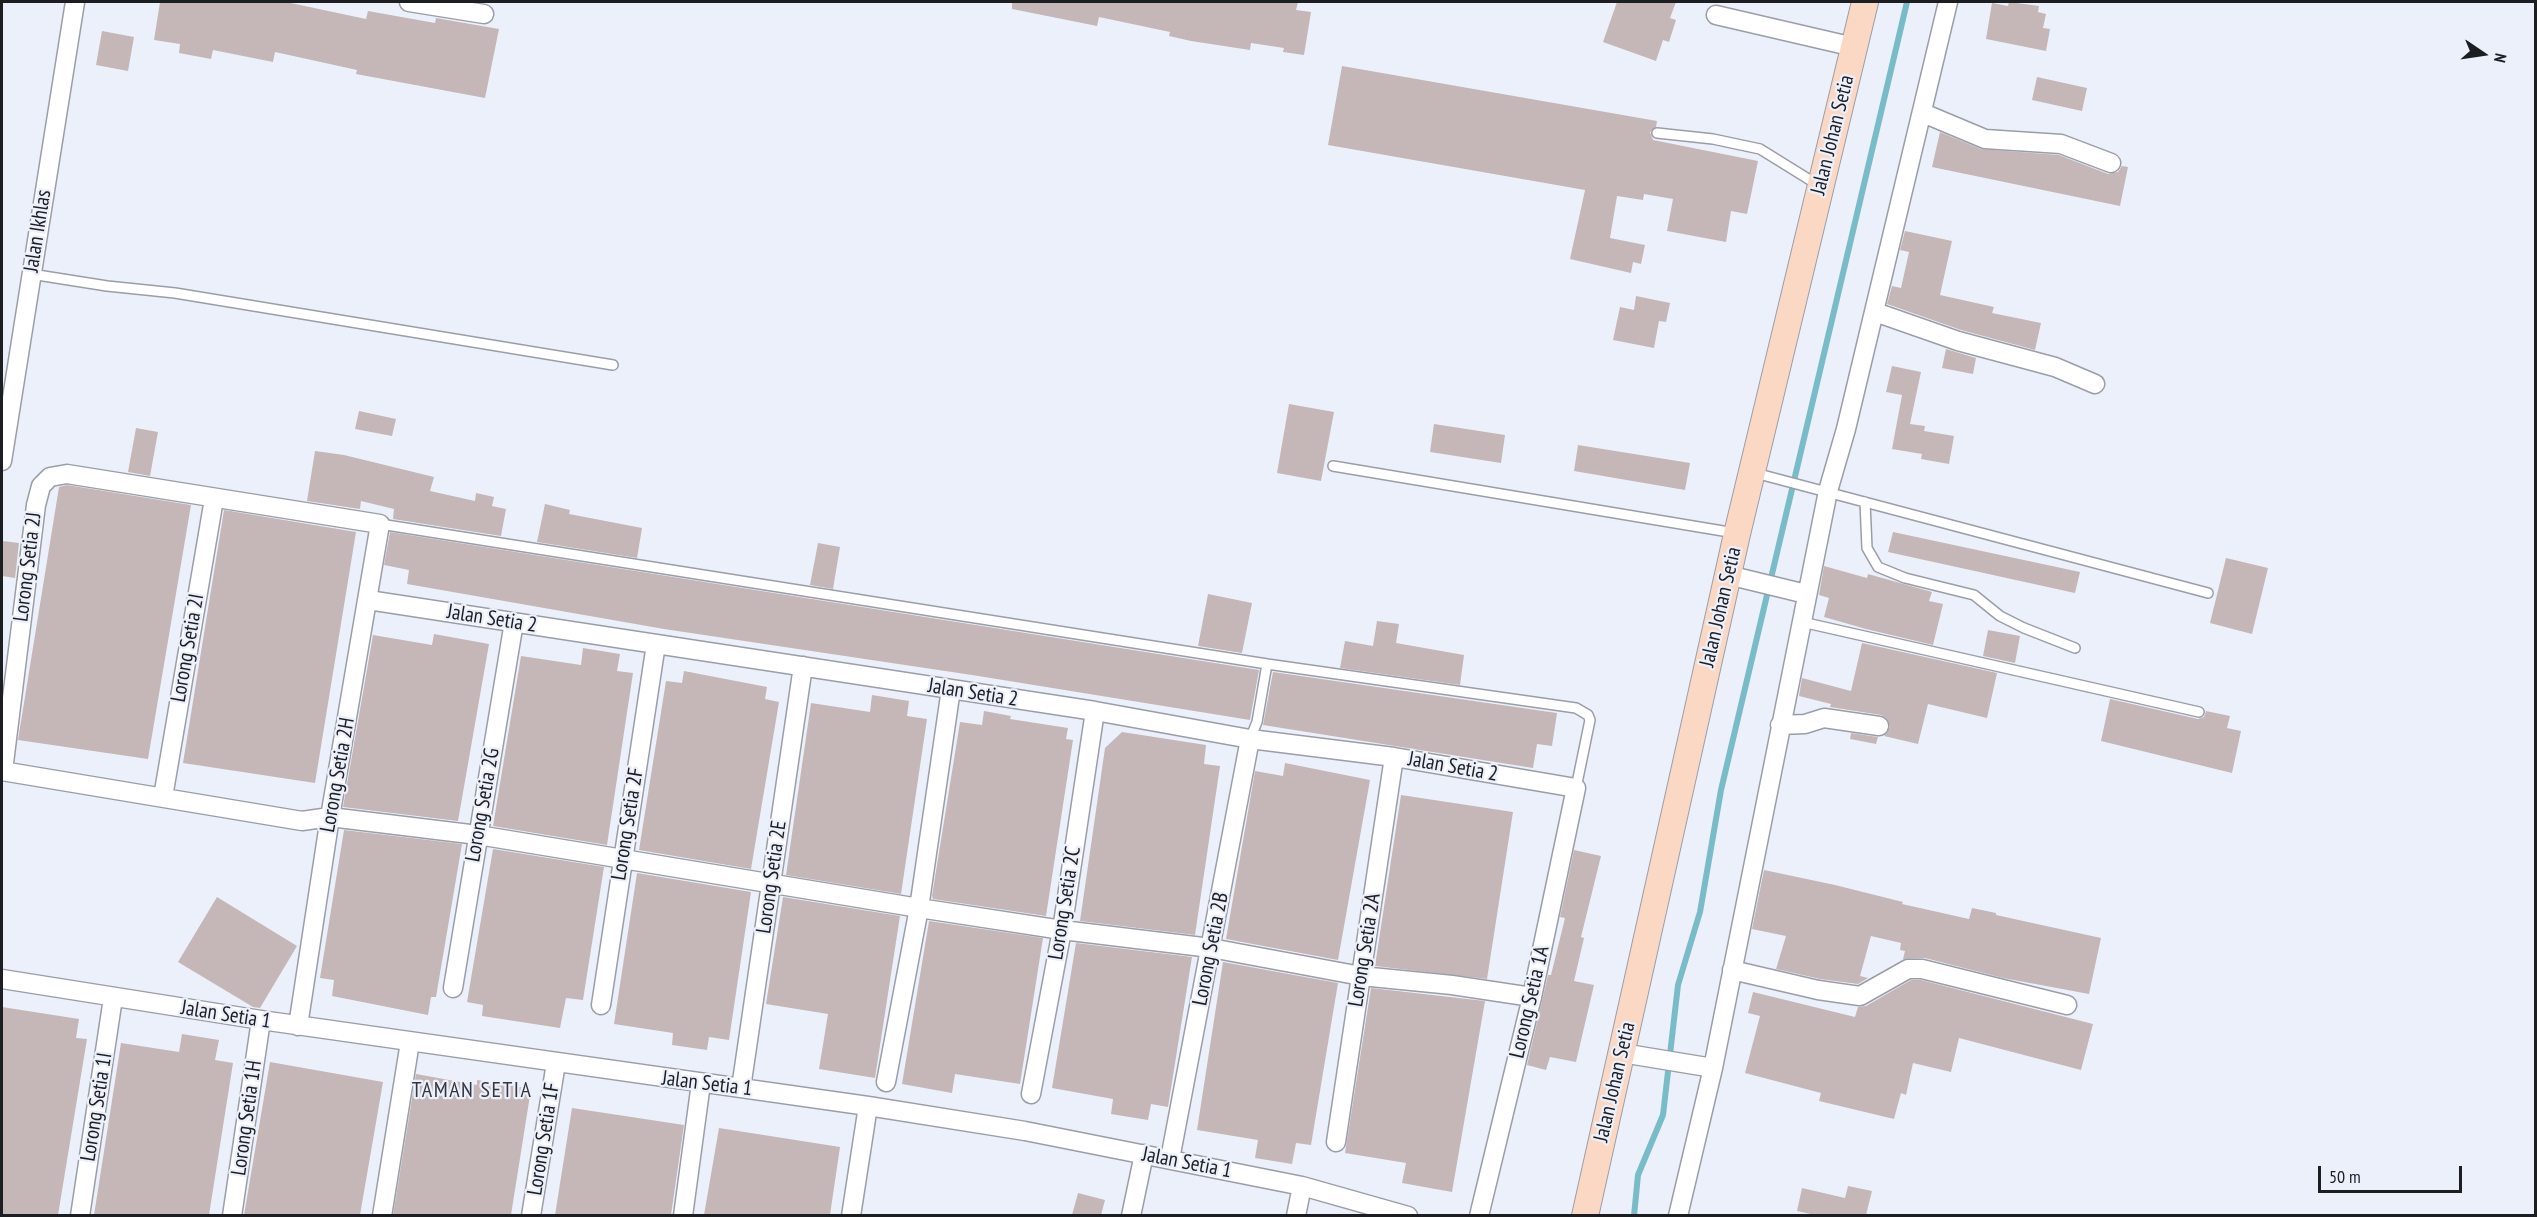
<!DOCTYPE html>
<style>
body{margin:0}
#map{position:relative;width:2537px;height:1217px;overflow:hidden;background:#ecf0fb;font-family:"PT Sans Narrow",sans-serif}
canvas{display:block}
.frame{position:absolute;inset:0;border:3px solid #1c1e22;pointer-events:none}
.north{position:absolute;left:2453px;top:24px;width:60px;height:60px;-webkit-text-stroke:4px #ecf0fb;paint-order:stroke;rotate:103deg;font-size:16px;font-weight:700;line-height:24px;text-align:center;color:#1c1e22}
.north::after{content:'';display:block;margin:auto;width:21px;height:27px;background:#1c1e22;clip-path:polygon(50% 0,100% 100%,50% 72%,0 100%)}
.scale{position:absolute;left:2318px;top:1166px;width:144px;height:27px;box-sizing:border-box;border:3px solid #1c1e22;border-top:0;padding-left:8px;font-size:18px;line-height:21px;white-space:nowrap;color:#1c1e22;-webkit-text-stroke:4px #ecf0fb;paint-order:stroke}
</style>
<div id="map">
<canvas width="2537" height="1217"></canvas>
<div class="frame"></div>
<div class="north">N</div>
<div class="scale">50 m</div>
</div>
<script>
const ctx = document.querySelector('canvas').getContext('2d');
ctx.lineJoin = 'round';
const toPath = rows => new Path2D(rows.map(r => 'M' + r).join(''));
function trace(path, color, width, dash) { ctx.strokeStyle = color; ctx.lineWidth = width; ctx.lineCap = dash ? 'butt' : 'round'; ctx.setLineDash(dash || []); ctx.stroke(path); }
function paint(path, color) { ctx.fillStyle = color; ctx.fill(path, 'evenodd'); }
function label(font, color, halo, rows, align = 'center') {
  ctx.font = font + ' "PT Sans Narrow",sans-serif'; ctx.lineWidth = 4.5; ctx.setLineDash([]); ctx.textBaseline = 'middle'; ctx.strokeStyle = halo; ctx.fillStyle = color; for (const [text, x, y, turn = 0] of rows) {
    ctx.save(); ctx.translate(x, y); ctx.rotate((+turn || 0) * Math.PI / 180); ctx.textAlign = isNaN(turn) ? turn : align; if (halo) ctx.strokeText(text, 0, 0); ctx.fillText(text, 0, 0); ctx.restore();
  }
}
const stream = toPath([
 [1634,1216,1638,1175,1663,1115,1678,985,1700,912,1721,790,1907,2]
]);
const building = toPath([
 [160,2,286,2,366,19,368,11,435,23,436,18,499,29,485,98,356,74,357,70,275,52,273,62,213,50,211,59,179,53,180,44,154,40],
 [1012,2,1298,2,1296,10,1311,12,1304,55,1283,52,1284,48,1251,43,1250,50,1191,41,1169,36,1170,32,1099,17,1097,26,1012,9],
 [1617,2,1676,2,1670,18,1676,20,1669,42,1663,40,1656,61,1603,42],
 [2009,2,2039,6,2038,12,2046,14,2043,28,2050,29,2046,51,1986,39,1992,3,2008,6],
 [102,31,134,37,128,71,96,65],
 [1342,66,1657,121,1656,127,1650,132,1653,140,1758,161,1747,214,1731,211,1726,242,1667,231,1673,199,1644,194,1643,200,1617,196,1610,238,1645,245,1641,264,1633,262,1631,273,1570,259,1585,190,1328,145],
 [2037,77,2087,88,2082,111,2032,100],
 [1940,132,1981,149,2059,155,2108,174,2118,172,2122,166,2128,167,2120,206,1932,167],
 [1905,231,1952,241,1940,295,1994,307,1992,313,2041,323,2035,350,1961,330,1887,304,1892,286,1901,288,1909,252,1900,250],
 [1636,296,1670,303,1666,322,1659,321,1654,348,1613,340,1620,307,1634,310],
 [1946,349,1976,358,1973,374,1942,368],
 [1892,366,1921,372,1910,424,1925,426,1924,431,1954,436,1949,464,1921,459,1922,454,1892,449,1902,395,1886,392],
 [1289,404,1334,412,1321,481,1277,473],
 [359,411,396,419,392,436,355,429],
 [1434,424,1505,435,1501,463,1430,452],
 [136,428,158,432,150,476,128,472],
 [1578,445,1690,463,1685,490,1574,471],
 [315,451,344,455,434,477,430,491,475,501,476,493,494,497,492,506,506,509,501,536,393,519,394,509,361,501,360,509,307,501],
 [67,485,191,505,148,759,18,740,59,487],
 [545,504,570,510,569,514,642,528,637,558,537,542],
 [224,510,356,532,315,783,183,763],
 [390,532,1259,670,1250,720,972,675,664,629,407,584,409,570,384,565],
 [1893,532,2080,572,2075,593,1888,552],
 [3,541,19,543,15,578,2,576],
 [818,543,840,547,833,589,810,585],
 [2226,558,2268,568,2252,634,2210,623],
 [1824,566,1867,578,1868,574,1932,592,1929,601,1943,604,1933,645,1866,629,1824,617,1829,598,1819,595],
 [1208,594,1252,603,1242,653,1198,646],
 [1377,621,1399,624,1396,643,1464,655,1460,685,1340,668,1345,641,1373,646],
 [1988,630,2020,636,2015,663,1983,656],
 [434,634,489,644,458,821,343,807,373,635,432,645],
 [1862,643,1997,673,1987,718,1928,704,1918,744,1884,736,1890,727,1886,718,1881,715,1830,707,1831,704,1799,696,1802,678,1851,691],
 [583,648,620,654,617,671,633,673,607,845,493,826,521,656,581,665],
 [684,671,767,687,765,699,779,702,751,869,639,850,666,681,682,683],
 [1273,672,1557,713,1552,746,1537,744,1533,768,1263,725],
 [872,695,909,701,907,716,927,719,901,894,786,875,811,703,870,712],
 [2110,699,2198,719,2204,717,2206,711,2230,716,2227,728,2241,731,2232,773,2101,741],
 [984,711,1011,716,1010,719,1068,728,1066,739,1073,740,1046,916,933,899,932,896,960,722,982,725],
 [1122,732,1206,745,1204,764,1220,766,1195,935,1080,921,1105,748],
 [1851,733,1878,737,1876,744,1850,739],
 [1285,763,1370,780,1338,960,1226,939,1255,771,1283,776],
 [1401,795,1513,812,1487,979,1375,966],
 [344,830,462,844,436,997,431,997,428,1015,332,996,334,980,320,978],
 [493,849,604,867,583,1000,566,998,560,1028,482,1016,483,1005,467,1002],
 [1574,850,1601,856,1581,937,1584,938,1574,981,1594,985,1576,1062,1550,1057,1546,1070,1527,1065,1548,975,1551,975,1565,918,1560,917],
 [1764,870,1835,885,1903,902,1902,904,1969,919,1972,908,1996,913,1996,915,2101,938,2089,994,2003,978,1925,958,1903,959,1905,951,1900,950,1901,943,1871,936,1860,976,1868,978,1858,984,1820,979,1776,969,1786,936,1752,929],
 [637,873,751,892,729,1040,709,1037,707,1050,672,1045,673,1033,614,1024],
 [217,897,297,946,260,1008,253,1007,178,962],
 [783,897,900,916,875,1078,819,1069,828,1014,766,1004],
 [929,921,1043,938,1020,1084,955,1074,952,1093,902,1084],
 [1076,943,1192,957,1168,1107,1151,1104,1148,1120,1111,1114,1113,1099,1052,1088],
 [1223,962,1338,983,1311,1145,1296,1143,1292,1164,1255,1158,1258,1140,1197,1130],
 [1911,980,1921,980,2093,1024,2081,1070,1959,1038,1951,1072,1913,1063,1906,1095,1901,1093,1894,1119,1819,1101,1821,1093,1745,1073,1760,1016,1748,1013,1753,992,1855,1017,1858,1007,1866,1006],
 [1371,988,1485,1001,1452,1192,1402,1183,1406,1163,1345,1153],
 [2,1007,79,1019,76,1038,87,1039,58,1215,2,1215],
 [182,1034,219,1040,215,1060,233,1063,209,1215,94,1215,121,1043,179,1052],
 [270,1062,383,1082,360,1215,244,1215],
 [416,1074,477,1085,477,1080,531,1089,511,1215,393,1215],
 [572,1108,684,1125,671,1215,555,1215],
 [719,1128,840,1147,830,1215,704,1215],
 [1848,1186,1872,1191,1866,1215,1815,1215,1797,1211,1802,1188,1845,1198],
 [1078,1193,1105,1200,1101,1215,1072,1215]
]);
const service = toPath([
 [1657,133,1713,139,1760,149,1818,185],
 [31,274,107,286,175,293,613,365],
 [1333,466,1735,533],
 [1755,473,2208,593],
 [1865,502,1867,548,1878,567,1905,578,1974,595,2000,616,2024,628,2075,648],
 [380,524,1267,664,1576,708,1588,715,1590,720,1576,788],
 [1802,622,2199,712],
 [1250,739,1257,722,1267,664]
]);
const minor = toPath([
 [409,2,484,14],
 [1716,15,1854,47],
 [1923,113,1985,139,2061,144,2111,163],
 [1875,312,1958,341,2055,367,2095,384],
 [2,461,75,2],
 [1728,575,1806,594],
 [368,600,1095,711,1250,739,1394,757,1576,788,1532,997,1479,1216],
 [1780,725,1805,724,1824,718,1879,726],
 [2,771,302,821,330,817,478,835,919,908,1062,930,1211,948,1361,976,1452,985,1532,997],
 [3,771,36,505,41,486,50,477,67,474,380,524,330,817,298,1026],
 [163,797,214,499],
 [1732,970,1818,990,1860,996,1908,969,1922,969,2067,1005],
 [2,979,261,1020,868,1106,1025,1131,1302,1186,1408,1216],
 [453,988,514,622],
 [601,1005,656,644],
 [1622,1053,1713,1068],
 [886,1082,919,908,951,689],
 [741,1088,803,666],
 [1031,1094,1062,930,1095,711],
 [1336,1142,1394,757],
 [1170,1159,1250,739],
 [80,1216,113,998],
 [232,1216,261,1020],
 [382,1216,410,1042],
 [531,1216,556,1063],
 [683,1216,701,1083],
 [851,1216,868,1106],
 [1131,1216,1144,1154],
 [1296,1216,1302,1186],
 [1678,1216,1713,1068,1828,491,1846,429,1948,2]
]);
const secondary = toPath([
 [1585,1216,1737,534,1865,2]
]);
const streetNames = [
 ["Jalan Johan Setia",1833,135,-76],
 ["Jalan Ikhlas",38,231,-81],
 ["Lorong Setia 2J",28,567,-83],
 ["Jalan Johan Setia",1721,607,-77],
 ["Jalan Setia 2",492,619,9],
 ["Lorong Setia 2I",188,648,-80],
 ["Jalan Setia 2",973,693,9],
 ["Jalan Setia 2",1453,767,10],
 ["Lorong Setia 2H",338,775,-80],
 ["Lorong Setia 2G",483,805,-80],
 ["Lorong Setia 2F",628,824,-81],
 ["Lorong Setia 2E",772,877,-82],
 ["Lorong Setia 2C",1065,903,-81],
 ["Lorong Setia 2B",1211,949,-79],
 ["Lorong Setia 2A",1365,950,-81],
 ["Lorong Setia 1A",1530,1002,-77],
 ["Jalan Setia 1",226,1015,9],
 ["Jalan Johan Setia",1615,1082,-77],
 ["Jalan Setia 1",707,1084,7],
 ["Lorong Setia 1I",97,1107,-81],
 ["Lorong Setia 1H",247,1118,-82],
 ["Lorong Setia 1F",544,1139,-81],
 ["Jalan Setia 1",1187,1163,11]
];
const neighbourhoodNames = [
 ["TAMAN SETIA",472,1091]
];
trace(stream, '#78bcc7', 6);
paint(building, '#c5b7b7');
trace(service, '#9b9ea8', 12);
trace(minor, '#9b9ea8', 21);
trace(secondary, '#9b9ea8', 28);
trace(service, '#fff', 9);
trace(minor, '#fff', 18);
trace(secondary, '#fad8c3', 26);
label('21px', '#1c1e22', '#ecf0fb', streetNames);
ctx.letterSpacing = '1.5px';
label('22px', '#353740', '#ecf0fb', neighbourhoodNames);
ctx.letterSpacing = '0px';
</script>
